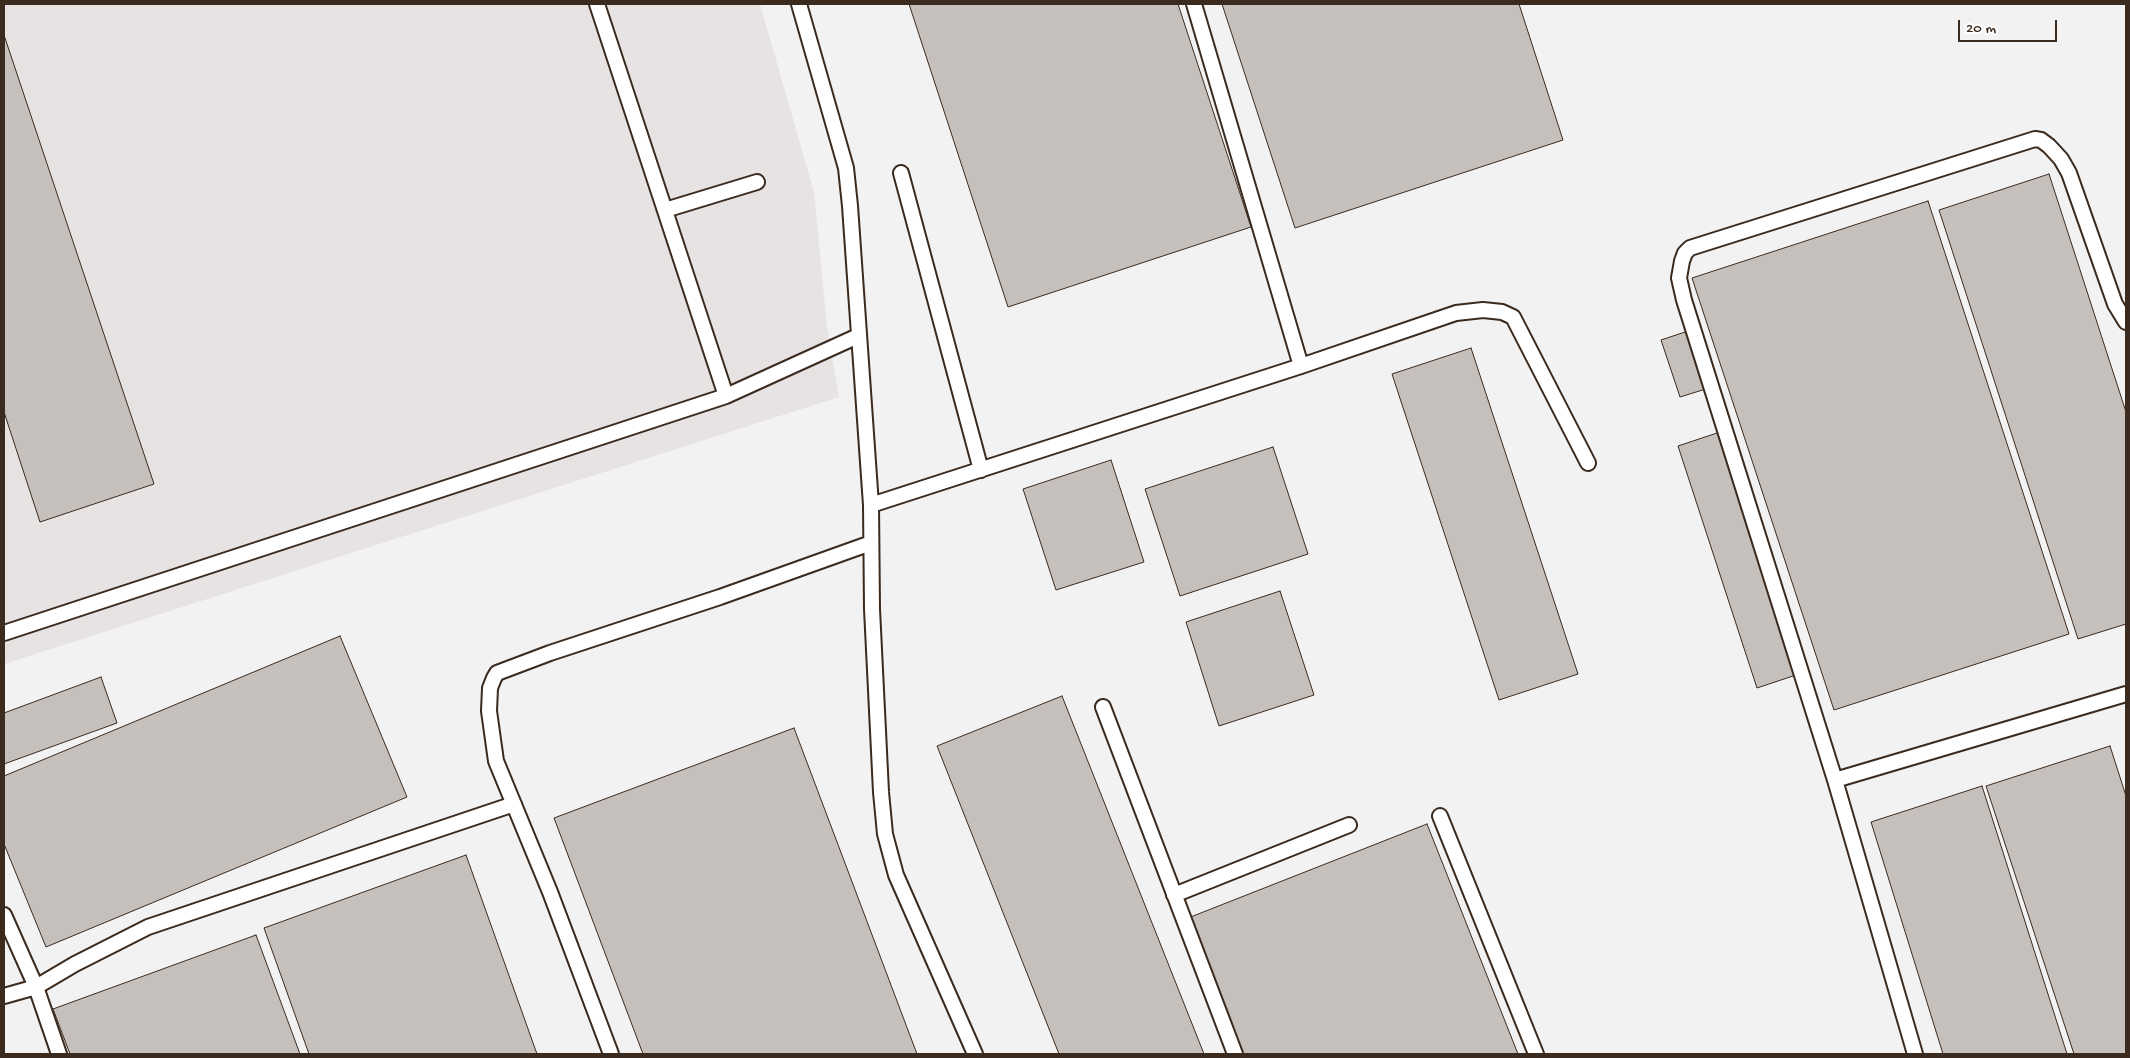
<!DOCTYPE html>
<style>
body{margin:0}
#map{position:relative;width:2130px;height:1058px;overflow:hidden;background:#f3f2f2;font-family:"Gochi Hand",sans-serif}
canvas{display:block}
.frame{position:absolute;inset:0;border:5px solid #3b2a1e;pointer-events:none}
.scale{position:absolute;left:1958px;top:20px;width:99px;height:22px;box-sizing:border-box;border:2px solid #3b2a1e;border-top:0;padding-left:6px;font-size:15px;line-height:18px;white-space:nowrap;color:#3b2a1e;-webkit-text-stroke:4px #fff;paint-order:stroke}
</style>
<div id="map">
<canvas width="2130" height="1058"></canvas>
<div class="frame"></div>
<div class="scale">20 m</div>
</div>
<script>
const ctx = document.querySelector('canvas').getContext('2d');
ctx.lineJoin = 'round';
function paint(path, color) { ctx.fillStyle = color; ctx.fill(path, 'evenodd'); }
const toPath = rows => new Path2D(rows.map(r => 'M' + r).join(''));
function trace(path, color, width, dash) { ctx.strokeStyle = color; ctx.lineWidth = width; ctx.lineCap = dash ? 'butt' : 'round'; ctx.setLineDash(dash || []); ctx.stroke(path); }
const built = toPath([
 [4,4,760,4,814,192,827,326,839,397,4,664]
]);
const building = toPath([
 [909,4,1178,4,1251,227,1008,307,909,4],
 [1222,4,1519,4,1563,140,1295,228,1222,4],
 [4,35,154,484,40,522,4,412,4,35],
 [2049,174,2126,412,2126,624,2078,639,1939,210,2049,174],
 [1928,201,2069,634,1834,710,1692,278,1928,201],
 [1691,330,1709,388,1680,397,1661,340,1691,330],
 [1471,348,1578,674,1499,700,1392,374,1471,348],
 [1720,432,1799,674,1757,688,1678,446,1720,432],
 [1273,447,1308,554,1180,596,1145,489,1273,447],
 [1111,460,1144,562,1056,590,1023,489,1111,460],
 [1280,591,1314,695,1219,726,1186,622,1280,591],
 [340,636,407,797,46,947,4,844,4,776,340,636],
 [101,677,117,723,4,764,4,713,101,677],
 [1062,696,1204,1054,1059,1054,937,746,1062,696],
 [794,728,917,1054,643,1054,554,818,794,728],
 [2110,746,2126,796,2126,1054,2074,1054,1986,786,2110,746],
 [1982,786,2067,1054,1943,1054,1871,822,1982,786],
 [1427,824,1518,1054,1242,1054,1188,918,1427,824],
 [466,855,537,1054,309,1054,264,928,466,855],
 [256,935,300,1054,70,1054,53,1009,256,935]
]);
const lane = toPath([
 [597,4,726,396],
 [799,4,846,168,850,206,871,505,872,609,881,792,885,834,896,875,975,1054],
 [1194,4,1301,366],
 [901,173,981,470],
 [665,210,757,182],
 [871,505,1301,366,1456,313,1483,310,1502,312,1513,317,1588,463],
 [4,633,726,396,858,336],
 [1103,707,1235,1054],
 [1835,780,2126,694],
 [1440,816,1536,1054],
 [1174,895,1349,825],
 [4,915,36,987,4,996],
 [59,1054,36,987,75,964,148,927,514,804],
 [611,1054,550,892,496,761,489,711,490,688,494,678,497,673,550,653,720,597,871,543],
 [1915,1054,1835,780,1684,300,1679,278,1682,261,1685,253,1690,248,2035,139,2041,140,2049,146,2061,159,2069,173,2115,304,2126,322]
]);
paint(built, '#e6e3e2');
paint(building, '#c6c0bd');
trace(building, '#3b2a1e', 1);
trace(lane, '#3b2a1e', 18);
trace(lane, '#fff', 14);
</script>
